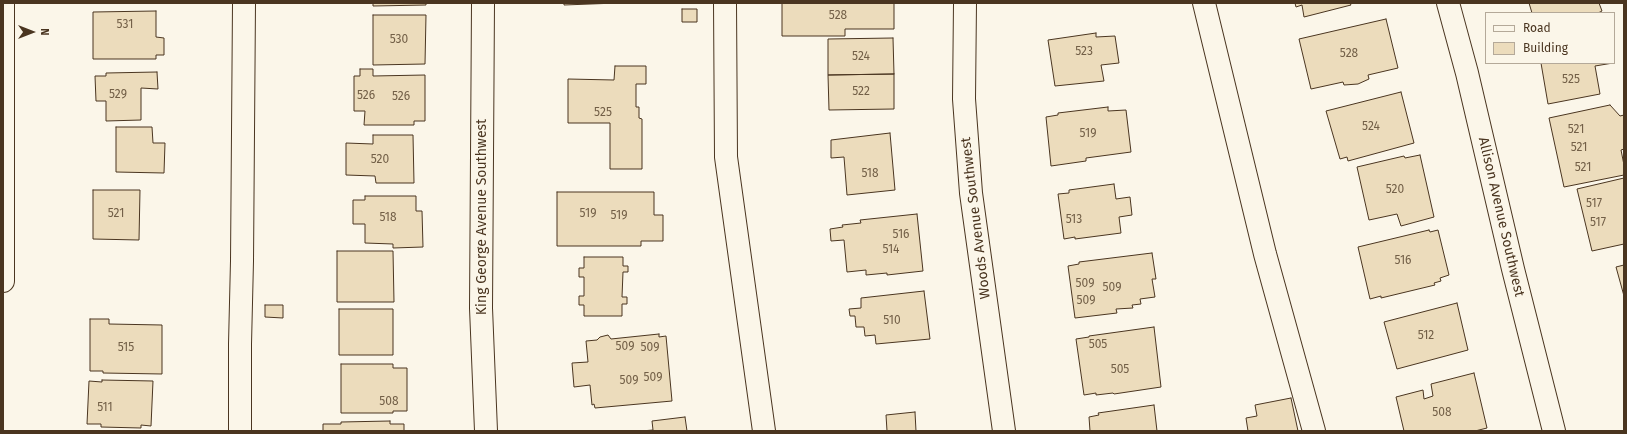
<!DOCTYPE html>
<style>
body{margin:0}
#map{position:relative;width:1627px;height:434px;overflow:hidden;background:#fbf6e9;font-family:"Fira Sans",sans-serif}
canvas{display:block}
.frame{position:absolute;inset:0;border:4px solid #4a3520;pointer-events:none}
.legend{position:absolute;left:1485px;top:12px;width:130px;height:52px;box-sizing:border-box;background:#fbf6e9;border:1px solid #b4a999;margin:0;padding:5px 7px;list-style:none;font-size:12px;color:#4a3520}
.legend li{display:flex;align-items:center;gap:8px;height:20px}
.legend b{width:20px;border:1px solid #b4a999}
.north{position:absolute;left:12px;top:12px;width:40px;height:40px;-webkit-text-stroke:3px #fbf6e9;paint-order:stroke;rotate:90deg;font-size:11px;font-weight:700;line-height:16px;text-align:center;color:#4a3520}
.north::after{content:'';display:block;margin:auto;width:14px;height:18px;background:#4a3520;clip-path:polygon(50% 0,100% 100%,50% 72%,0 100%)}
</style>
<div id="map">
<canvas width="1627" height="434"></canvas>
<div class="frame"></div>
<ul class="legend">
<li><b style="height:5px;background:#fbf6e9"></b>Road</li>
<li><b style="height:11px;background:#ecdcbc"></b>Building</li>
</ul>
<div class="north">N</div>
</div>
<script>
const ctx = document.querySelector('canvas').getContext('2d');
ctx.lineJoin = 'round';
function paint(path, color) { ctx.fillStyle = color; ctx.fill(path, 'evenodd'); }
const toPath = rows => new Path2D(rows.map(r => 'M' + r).join(''));
function trace(path, color, width, dash) { ctx.strokeStyle = color; ctx.lineWidth = width; ctx.lineCap = dash ? 'butt' : 'round'; ctx.setLineDash(dash || []); ctx.stroke(path); }
function label(font, color, halo, rows, align = 'center') {
  ctx.font = font + ' "Fira Sans",sans-serif'; ctx.lineWidth = 3; ctx.setLineDash([]); ctx.textBaseline = 'middle'; ctx.strokeStyle = halo; ctx.fillStyle = color; for (const [text, x, y, turn = 0] of rows) {
    ctx.save(); ctx.translate(x, y); ctx.rotate((+turn || 0) * Math.PI / 180); ctx.textAlign = isNaN(turn) ? turn : align; if (halo) ctx.strokeText(text, 0, 0); ctx.fillText(text, 0, 0); ctx.restore();
  }
}
const building = toPath([
 [373,3,426,3,426,5,373,6,373,3],
 [564,3,617,3,564,5,564,3],
 [782,3,894,3,894,29,845,29,845,36,782,36,782,3],
 [1295,3,1350,3,1351,5,1304,17,1302,5,1296,7,1295,3],
 [1529,3,1599,3,1602,11,1598,13,1532,13,1529,3],
 [682,9,697,9,697,22,682,22,682,9],
 [156,11,156,37,164,38,164,55,156,55,156,59,93,59,93,12,156,11],
 [373,15,426,15,425,64,373,65,373,15],
 [1386,19,1398,68,1368,75,1369,79,1358,84,1344,85,1343,82,1311,89,1299,39,1386,19],
 [1096,33,1096,37,1115,36,1119,63,1101,65,1104,81,1055,86,1048,40,1096,33],
 [893,38,894,74,828,75,828,39,893,38],
 [1541,63,1613,63,1595,66,1600,94,1548,104,1541,63],
 [615,66,646,66,646,84,636,84,636,107,639,107,639,118,642,119,642,169,610,169,610,123,568,123,568,79,614,80,615,66],
 [360,69,373,69,373,76,425,75,425,121,414,121,414,125,364,125,365,111,354,111,354,76,360,76,360,69],
 [157,72,158,89,141,88,141,120,106,121,106,101,96,101,95,76,106,76,106,73,157,72],
 [894,74,894,109,829,110,828,75,894,74],
 [1401,92,1414,143,1348,161,1347,157,1340,159,1326,111,1401,92],
 [1610,105,1620,116,1624,115,1624,149,1621,150,1624,165,1624,175,1564,187,1549,118,1610,105],
 [1108,107,1108,111,1126,110,1131,152,1086,158,1086,161,1051,166,1046,117,1058,115,1058,113,1108,107],
 [116,127,152,127,153,143,165,143,164,173,116,172,116,127],
 [890,133,895,190,847,195,844,157,831,158,831,140,890,133],
 [373,135,413,135,414,183,376,183,375,176,346,175,346,143,373,144,373,135],
 [1420,155,1434,217,1401,226,1397,214,1369,220,1357,167,1404,156,1405,158,1420,155],
 [1624,178,1624,244,1592,251,1577,189,1624,178],
 [1114,184,1116,199,1130,197,1132,215,1119,217,1121,233,1075,239,1075,237,1064,239,1058,194,1069,193,1069,190,1114,184],
 [93,190,140,190,139,240,93,239,93,190],
 [557,192,654,192,654,215,663,215,663,241,641,241,641,246,557,246,557,192],
 [365,196,416,196,416,211,422,211,423,247,393,248,393,244,365,243,365,224,353,224,353,200,365,200,365,196],
 [917,214,923,271,887,275,887,273,866,275,866,270,847,272,844,240,831,241,830,229,843,227,842,225,861,223,860,220,917,214],
 [1429,230,1430,232,1438,230,1449,275,1440,278,1441,281,1434,283,1435,285,1381,298,1381,296,1370,299,1358,247,1429,230],
 [337,251,393,251,394,302,337,302,337,251],
 [1152,253,1156,279,1152,279,1155,297,1140,299,1141,304,1132,305,1133,308,1116,309,1117,313,1075,318,1068,266,1079,264,1079,262,1152,253],
 [584,257,623,257,623,266,628,266,628,272,623,272,622,297,627,297,627,304,622,304,622,316,584,316,584,305,579,305,579,296,584,296,584,277,579,277,579,268,584,268,584,257],
 [1624,265,1624,296,1616,267,1624,265],
 [924,291,930,339,876,344,875,335,865,336,864,327,856,327,855,316,850,316,849,309,861,308,861,298,924,291],
 [1457,303,1468,350,1397,369,1384,322,1457,303],
 [265,305,283,305,283,318,265,317,265,305],
 [339,309,393,309,393,355,339,355,339,309],
 [90,319,109,319,109,324,162,325,162,374,103,373,103,371,90,371,90,319],
 [1154,327,1161,387,1114,394,1113,393,1096,395,1096,393,1084,395,1076,339,1089,337,1089,336,1154,327],
 [659,334,659,337,666,336,672,401,595,408,594,404,592,405,590,385,574,387,572,363,588,362,586,341,597,340,600,337,608,335,611,339,659,334],
 [341,364,393,364,393,368,407,368,407,411,393,411,393,413,341,413,341,364],
 [1474,373,1487,428,1475,431,1404,431,1396,397,1423,390,1424,399,1433,396,1431,384,1474,373],
 [102,380,153,381,151,426,141,425,141,428,101,427,101,424,87,424,89,381,102,382,102,380],
 [1291,398,1298,431,1248,431,1246,418,1257,416,1255,405,1291,398],
 [1154,405,1157,431,1090,431,1089,417,1099,415,1098,413,1154,405],
 [915,412,916,431,887,431,886,415,915,412],
 [685,417,687,431,641,431,653,430,652,421,685,417],
 [390,421,390,424,404,424,404,431,323,431,323,424,341,424,341,422,390,421]
]);
const minor = toPath([
 [483,3,481,308,486,431],
 [725,3,726,157,764,431],
 [965,3,964,99,971,193,1004,431],
 [1204,3,1265,254,1314,431],
 [1448,3,1467,73,1513,269,1554,431],
 [3,281,3,3],
 [240,431,240,344,242,261,244,3]
]);
const numberNames = [
 ["528",838,16],
 ["531",125,25],
 ["530",399,40],
 ["523",1084,52],
 ["528",1349,54],
 ["524",861,57],
 ["525",1571,80],
 ["522",861,92],
 ["529",118,95],
 ["526",366,96],
 ["526",401,97],
 ["525",603,113],
 ["524",1371,127],
 ["521",1576,130],
 ["519",1088,134],
 ["521",1579,148],
 ["520",380,160],
 ["521",1583,168],
 ["518",870,174],
 ["520",1395,190],
 ["517",1594,204],
 ["521",116,214],
 ["519",588,214],
 ["519",619,216],
 ["518",388,218],
 ["513",1074,220],
 ["517",1598,223],
 ["516",901,235],
 ["514",891,250],
 ["516",1403,261],
 ["509",1085,284],
 ["509",1112,288],
 ["509",1086,301],
 ["510",892,321],
 ["512",1426,336],
 ["505",1098,345],
 ["509",625,347],
 ["515",126,348],
 ["509",650,348],
 ["505",1120,370],
 ["509",653,378],
 ["509",629,381],
 ["508",389,402],
 ["511",105,408],
 ["508",1442,413]
];
const streetNames = [
 ["King George Avenue Southwest",482,217,-90],
 ["Allison Avenue Southwest",1501,217,77],
 ["Woods Avenue Southwest",976,218,-97]
];
paint(building, '#ecdcbc');
trace(building, '#4a3520', 1);
trace(minor, '#4a3520', 24);
trace(minor, '#fbf6e9', 22);
label('12px', '#725f47', null, numberNames);
label('14px', '#4a3520', '#fbf6e9', streetNames);
</script>
